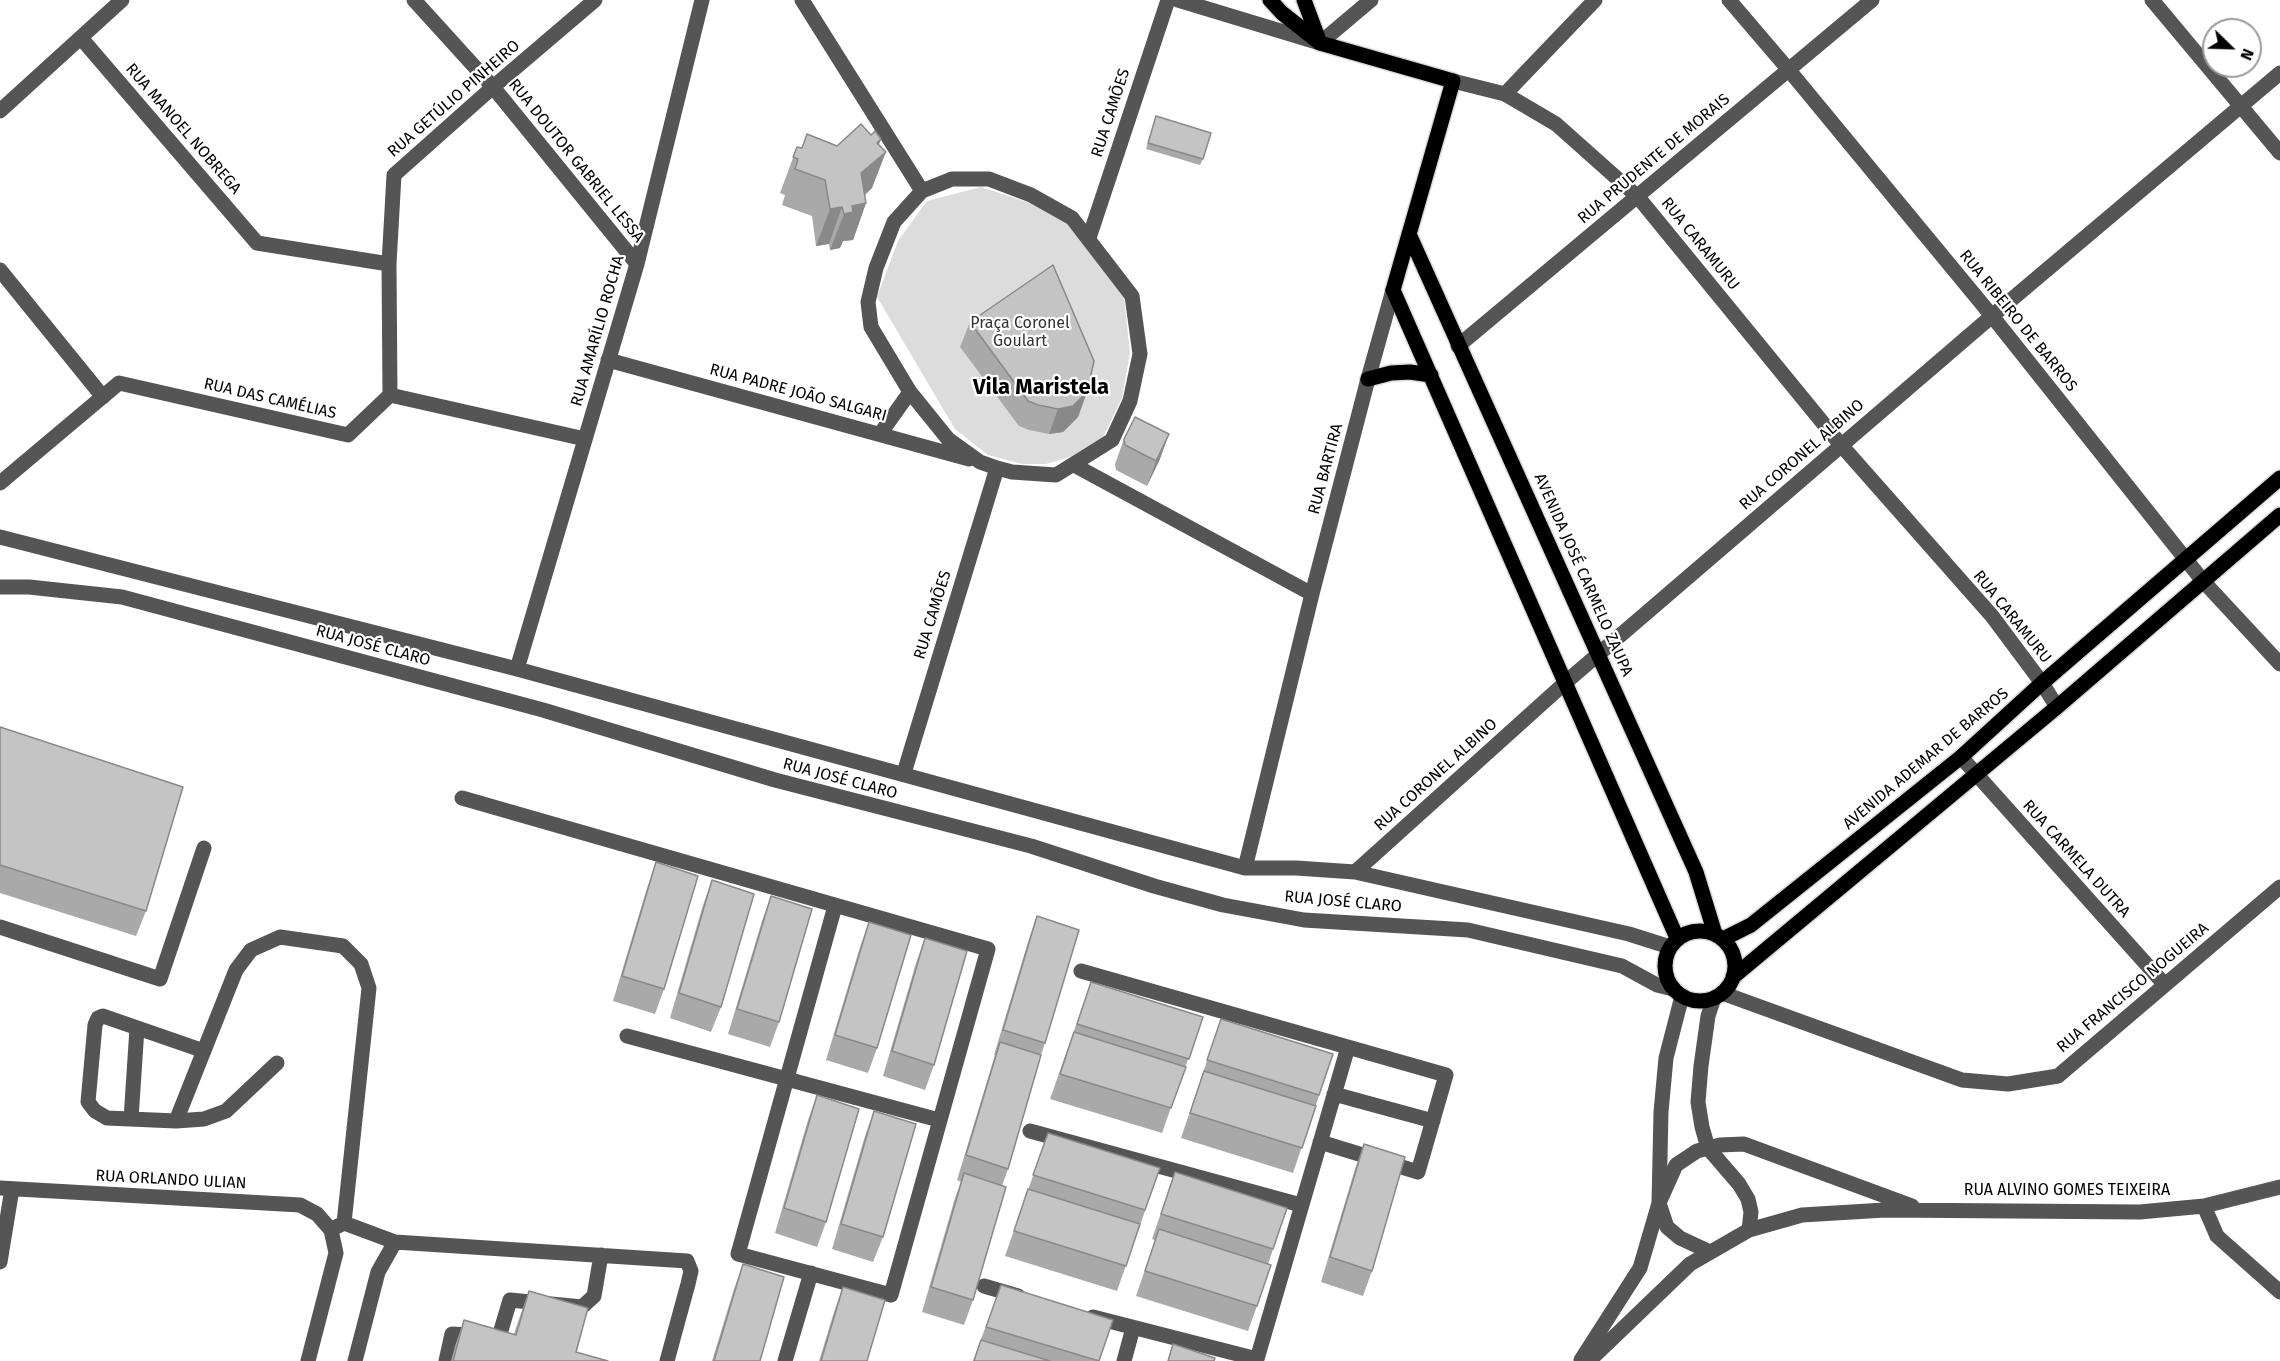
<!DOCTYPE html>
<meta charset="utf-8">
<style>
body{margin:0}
#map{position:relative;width:2280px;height:1361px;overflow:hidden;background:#fff;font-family:"Fira Sans",sans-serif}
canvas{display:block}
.north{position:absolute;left:2202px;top:18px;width:60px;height:60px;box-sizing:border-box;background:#fff;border:2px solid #999;border-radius:50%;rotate:113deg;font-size:16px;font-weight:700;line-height:24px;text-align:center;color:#000}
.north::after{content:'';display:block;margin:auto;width:21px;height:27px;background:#000;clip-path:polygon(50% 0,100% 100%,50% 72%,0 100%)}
</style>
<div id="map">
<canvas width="2280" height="1361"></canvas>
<div class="north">N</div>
</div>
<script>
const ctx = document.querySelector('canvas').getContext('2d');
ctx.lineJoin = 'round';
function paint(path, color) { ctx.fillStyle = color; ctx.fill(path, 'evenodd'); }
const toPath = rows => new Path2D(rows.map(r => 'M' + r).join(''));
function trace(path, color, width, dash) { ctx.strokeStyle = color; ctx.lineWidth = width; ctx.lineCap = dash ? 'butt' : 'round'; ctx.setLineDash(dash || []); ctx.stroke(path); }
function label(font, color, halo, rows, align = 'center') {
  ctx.font = font + ' "Fira Sans",sans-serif'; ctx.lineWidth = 4.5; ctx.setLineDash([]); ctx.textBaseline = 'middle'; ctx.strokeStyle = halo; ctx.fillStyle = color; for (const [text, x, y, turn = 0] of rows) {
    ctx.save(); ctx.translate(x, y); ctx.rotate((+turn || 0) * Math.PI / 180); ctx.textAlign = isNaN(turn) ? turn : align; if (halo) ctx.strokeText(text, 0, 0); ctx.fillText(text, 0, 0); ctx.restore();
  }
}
const green = toPath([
 [981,187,1030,203,1067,223,1124,298,1130,353,1122,398,1103,437,1070,457,1046,464,1022,464,988,455,955,429,877,297,898,241,927,201]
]);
const minor = toPath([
 [414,0,493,87,637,264],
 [802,0,922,191],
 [1178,0,1320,43,1371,0],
 [1729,0,1788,69,1992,316,2203,581,2280,664],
 [2152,0,2280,153],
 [81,38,257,243,389,264],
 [1453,81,1505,94,1556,124,1638,197,1841,445,1992,616,2042,683,2057,707],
 [1505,94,1595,0],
 [0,111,122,0],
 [952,179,989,179,1031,195,1072,218,1132,296,1140,354,1130,401,1112,440,1056,475,1012,472,997,468,980,462,948,439,910,392,871,327,868,302,876,268,894,222,922,191,952,179],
 [1089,238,1168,0],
 [0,270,103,397],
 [1458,346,1872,0],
 [608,360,969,459],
 [390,395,389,264,394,175,493,87,595,0],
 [880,434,910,392],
 [1074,465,1312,594],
 [0,483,119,383,348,435,390,395,585,439],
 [0,537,517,669,1245,868,1296,868,1355,872,1629,934,1670,947],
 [0,587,29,587,122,597,543,710,775,780,1031,846,1154,886,1223,905,1304,920,1468,930,1622,966,1657,985,1673,989],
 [517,669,637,264,702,0],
 [1961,757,2165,985],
 [904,773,997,468],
 [462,798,988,949,891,1295,738,1254,835,906],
 [1245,868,1312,594,1368,379,1393,290],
 [1355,872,1566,682,1992,316,2280,73],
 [0,927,160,979,204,848],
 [1081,971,1446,1075,1418,1172,1320,1142],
 [1722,993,1962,1080,2008,1084,2058,1076,2280,887],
 [1682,996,1666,1058,1661,1112,1659,1203,1667,1227,1680,1238,1710,1252],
 [1714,998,1708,1016,1701,1066,1698,1102,1702,1127,1708,1148,1739,1184,1748,1199,1751,1212,1749,1230],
 [627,1036,939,1120],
 [204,1051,103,1016,98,1018,95,1025,88,1102,95,1111,107,1118,176,1121,204,1119,226,1111,277,1063],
 [1334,1094,1433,1121],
 [131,1119,137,1028],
 [176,1121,236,970,251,950,280,937,343,946,361,964,369,988,344,1223],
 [1030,1131,1301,1205],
 [0,1188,300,1205,317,1214,331,1230,336,1253,308,1361],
 [2204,1206,2217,1236,2280,1292],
 [336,1227,344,1223,395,1242],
 [0,1262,12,1189],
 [984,1286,1018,1296],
 [1093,1317,1257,1359,1348,1047],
 [1581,1360,1640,1268,1659,1203,1676,1165,1697,1151,1720,1145,1744,1144,1912,1206],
 [355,1361,378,1272,395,1242,687,1261,691,1271,688,1284,667,1361],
 [446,1361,452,1334,499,1337,510,1300,582,1307,594,1296,601,1255],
 [785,1361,811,1273],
 [1124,1361,1133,1328],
 [1589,1361,1690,1264,1749,1230,1802,1215,1885,1210,2140,1212,2204,1206,2280,1187]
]);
const major = toPath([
 [1270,0,1282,13,1320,43,1453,81,1393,290,1677,938],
 [1304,0,1320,43],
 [1409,234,1696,872,1715,934],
 [1368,379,1391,373,1410,372,1431,375],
 '1665 966a35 35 0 1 1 70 0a35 35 0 1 1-70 0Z',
 [1723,939,1751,925,1961,757,2042,683,2280,478],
 [1733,977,2057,707,2280,515]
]);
const wall = toPath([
 [1154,122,1203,159,1200,165,1146,149],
 [879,145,872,188,865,195,866,203,853,240,843,241,840,248,830,250,829,244,816,246,812,216,782,205,785,195,780,193,797,147,802,148,837,146],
 [970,322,1087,392,1078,417,1063,432,1049,434,1029,430,1019,426,960,347],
 [1124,439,1160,459,1147,486,1116,470,1115,464],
 [0,727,146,911,136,936,0,893],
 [656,862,664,989,655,1014,613,1001,647,888],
 [712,880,721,1007,711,1032,670,1018,703,905],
 [771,896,779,1022,770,1047,728,1034,762,921],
 [1037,916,1045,1043,1041,1055,1008,1169,1002,1186,973,1300,964,1325,922,1312,955,1198,961,1182,957,1180,995,1055,994,1055,1028,942],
 [869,922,877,1048,868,1073,826,1060,860,947],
 [925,938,934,1065,925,1090,883,1076,916,963],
 [1091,982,1203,1017,1162,1133,1050,1099],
 [1221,1019,1333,1054,1293,1173,1181,1138],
 [817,1095,826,1222,817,1247,775,1233,808,1120],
 [874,1111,883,1237,873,1262,832,1249,865,1136],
 [1048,1133,1160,1168,1117,1291,1005,1256],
 [1364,1144,1372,1271,1363,1296,1321,1282,1355,1169],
 [1175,1172,1287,1208,1268,1264,1257,1306,1248,1331,1136,1296,1155,1240,1152,1239],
 [743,1264,760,1361,712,1361,734,1289],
 [1001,1285,1099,1361,973,1361],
 [843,1287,867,1361,819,1361,834,1312],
 [529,1291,576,1352,608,1361,451,1361,455,1346,464,1320,514,1334,520,1316]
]);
const shadedWall = toPath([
 [881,139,872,164,886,152,872,188,853,205,866,203,853,240,843,241,840,248,830,250,844,214,861,173,877,143],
 [842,207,829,244,816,246,830,209],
 [1087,392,1078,417,1063,432,1049,434,1058,409],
 [1169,434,1160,459,1147,486,1156,461]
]);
const building = toPath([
 [1156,116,1211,133,1203,159,1148,143,1156,116],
 [861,124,871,135,875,131,881,139,877,143,886,152,861,173,866,203,852,206,853,212,844,214,842,207,830,209,825,180,795,169,798,159,793,157,797,147,802,148,807,134,837,146,861,124],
 [1053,265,1094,361,1087,392,1073,406,1058,409,1038,405,1028,401,970,322,1053,265],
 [1135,417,1169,434,1156,461,1125,445,1124,439,1135,417],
 [0,727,183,787,146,911,0,865,0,727],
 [656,862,698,876,664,989,622,976,656,862],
 [712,880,754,894,721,1007,679,993,712,880],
 [771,896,812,909,779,1022,737,1009,771,896],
 [1037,916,1079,930,1045,1043,1003,1030,1037,916],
 [869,922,911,935,877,1048,835,1035,869,922],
 [925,938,967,951,934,1065,892,1051,925,938],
 [1091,982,1203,1017,1189,1059,1077,1024,1091,982],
 [1221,1019,1333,1054,1319,1095,1207,1060,1221,1019],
 [1074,1032,1186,1067,1171,1108,1060,1074,1074,1032],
 [1000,1042,1041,1055,1008,1169,966,1155,1000,1042],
 [1204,1071,1316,1106,1302,1148,1190,1113,1204,1071],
 [817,1095,859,1109,826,1222,784,1208,817,1095],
 [874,1111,916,1124,883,1237,841,1224,874,1111],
 [1048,1133,1160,1168,1145,1210,1033,1175,1048,1133],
 [1364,1144,1405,1157,1372,1271,1330,1257,1364,1144],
 [1175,1172,1287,1208,1273,1249,1161,1214,1175,1172],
 [964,1173,1006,1187,973,1300,931,1287,964,1173],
 [1028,1189,1140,1224,1126,1266,1014,1231,1028,1189],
 [1159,1229,1271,1265,1257,1306,1145,1271,1159,1229],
 [743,1264,784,1277,760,1361,714,1361,743,1264],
 [1001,1285,1113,1320,1099,1361,986,1327,1001,1285],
 [843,1287,885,1300,867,1361,821,1361,843,1287],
 [529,1291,588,1308,576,1352,608,1361,453,1361,464,1320,516,1335,529,1291],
 [981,1340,1050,1361,974,1361,981,1340],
 [1173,1344,1215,1358,1214,1361,1168,1361,1173,1344]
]);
const streetNames = [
 ["RUA GETÚLIO PINHEIRO",454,99,-41],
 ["RUA CAMÕES",1111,113,-72],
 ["RUA MANOEL NOBREGA",183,129,49],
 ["RUA PRUDENTE DE MORAIS",1654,159,-40],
 ["RUA DOUTOR GABRIEL LESSA",576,161,51],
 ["RUA CARAMURU",1700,244,51],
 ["RUA RIBEIRO DE BARROS",2018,321,51],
 ["RUA AMARÍLIO ROCHA",598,331,-74],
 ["RUA PADRE JOÃO SALGARI",798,393,15],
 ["RUA DAS CAMÉLIAS",270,399,13],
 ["RUA CORONEL ALBINO",1802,455,-41],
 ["RUA BARTIRA",1326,469,-75],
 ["AVENIDA JOSÉ CARMELO ZAUPA",1583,575,66],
 ["RUA CAMÕES",933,615,-73],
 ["RUA CARAMURU",2012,617,51],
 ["RUA JOSÉ CLARO",373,646,15],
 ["AVENIDA ADEMAR DE BARROS",1926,759,-40],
 ["RUA CORONEL ALBINO",1436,775,-42],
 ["RUA JOSÉ CLARO",840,779,15],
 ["RUA CARMELA DUTRA",2076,859,48],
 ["RUA JOSÉ CLARO",1343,902,5],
 ["RUA FRANCISCO NOGUEIRA",2133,988,-40],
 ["RUA ORLANDO ULIAN",171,1180,3],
 ["RUA ALVINO GOMES TEIXEIRA",2067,1191]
];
const parkNames = [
 ["Praça Coronel",1020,324],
 ["Goulart",1020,342]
];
const districtNames = [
 ["Vila Maristela",1041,388]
];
paint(green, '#dcdcdc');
trace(major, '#dbdbdb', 18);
trace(minor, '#555', 15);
trace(major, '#000', 15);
paint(wall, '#a9a9a9');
paint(shadedWall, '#898989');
paint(building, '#c4c4c4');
trace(building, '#898989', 1.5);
label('16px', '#000', '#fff', streetNames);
label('16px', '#333', '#fff', parkNames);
label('bold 22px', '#000', '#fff', districtNames);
</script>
